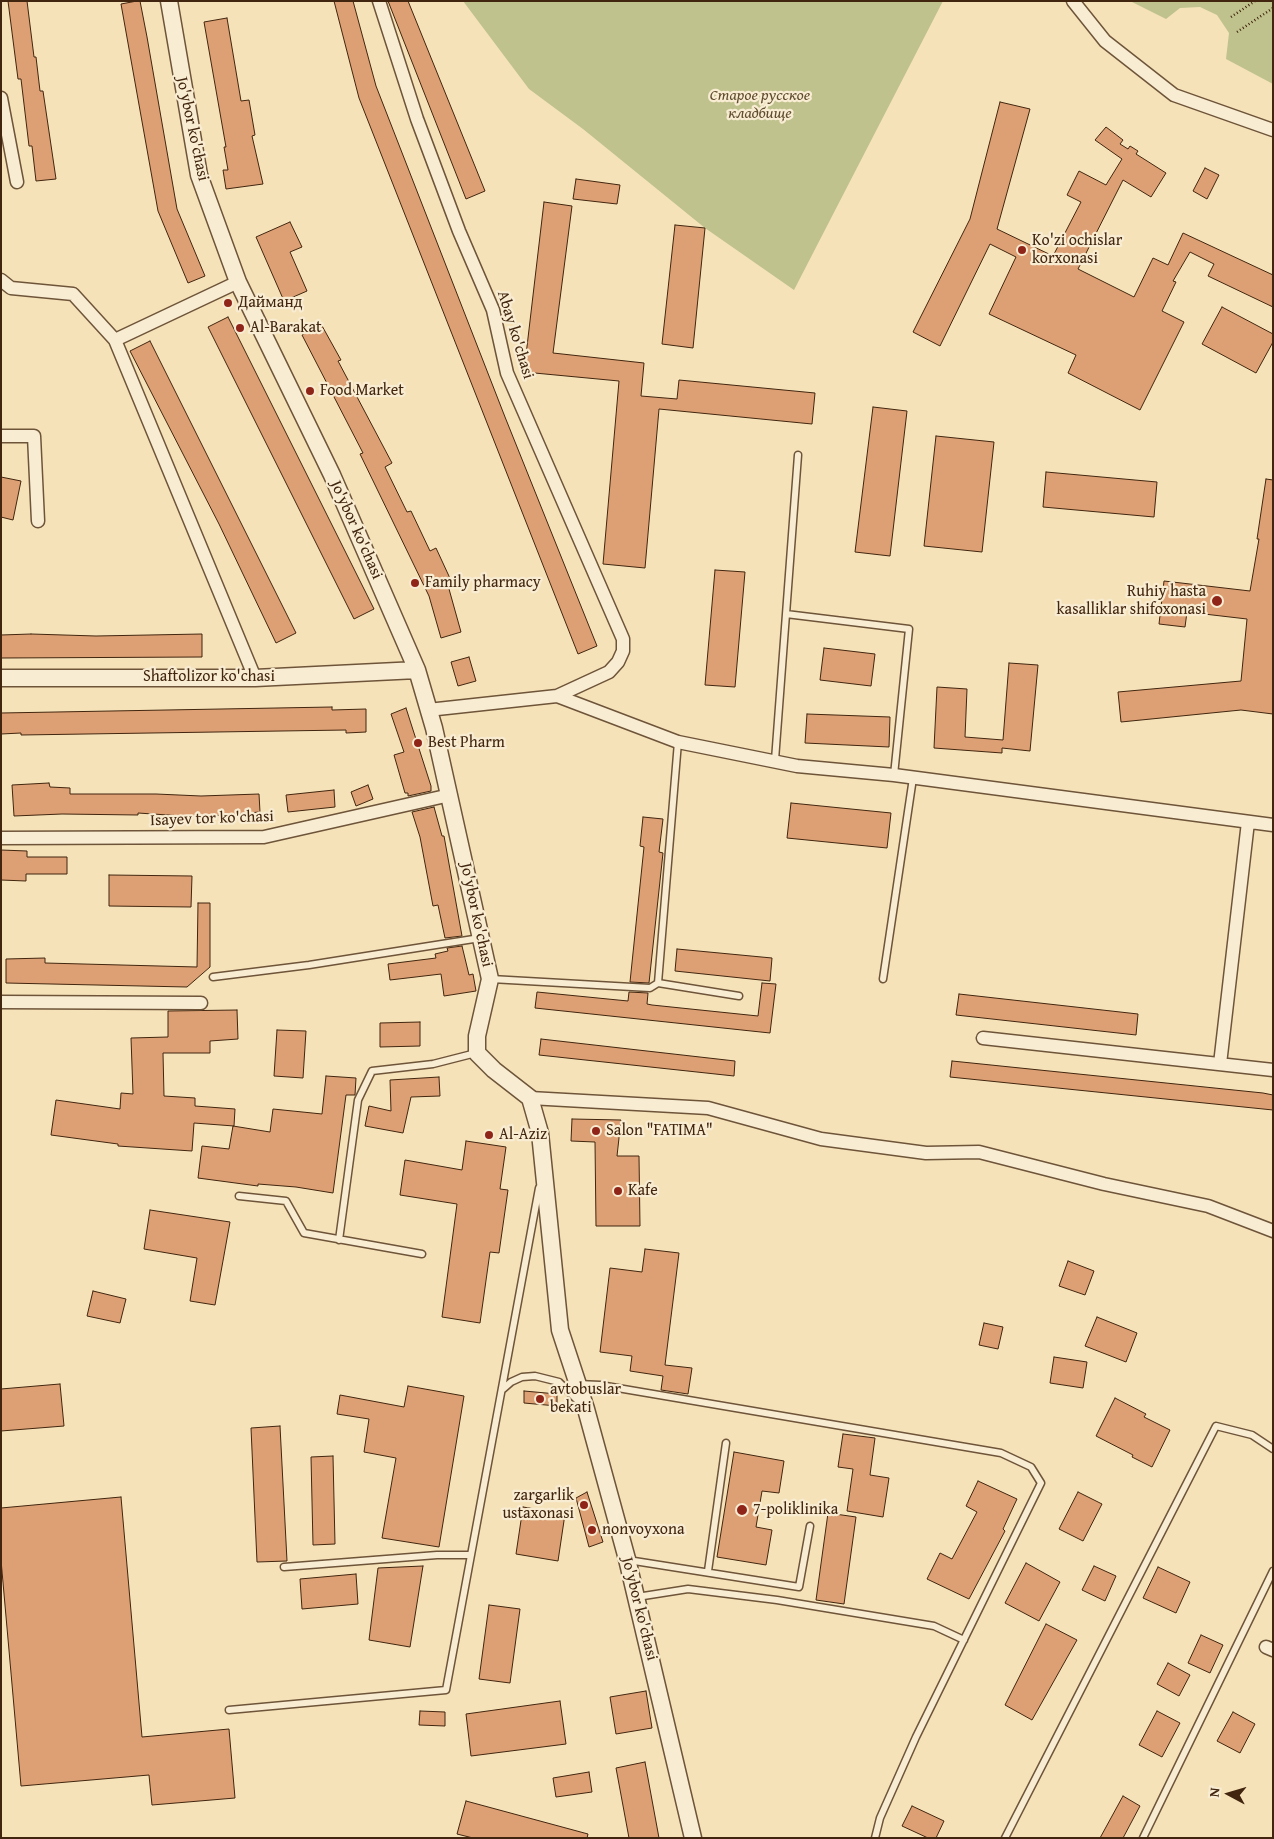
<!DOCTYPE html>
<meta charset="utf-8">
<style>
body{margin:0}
#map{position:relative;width:1274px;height:1839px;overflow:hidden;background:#f5e2b9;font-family:"Gentium Book Plus",serif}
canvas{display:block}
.frame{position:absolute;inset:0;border:2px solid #41250e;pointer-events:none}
.north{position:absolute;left:1204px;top:1769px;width:50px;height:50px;-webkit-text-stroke:4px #f8ecd2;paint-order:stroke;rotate:276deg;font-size:14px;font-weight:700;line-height:20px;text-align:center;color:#41250e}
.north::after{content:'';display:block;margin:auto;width:18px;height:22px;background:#41250e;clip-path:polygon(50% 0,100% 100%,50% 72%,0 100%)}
</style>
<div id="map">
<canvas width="1274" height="1839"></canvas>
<div class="frame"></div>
<div class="north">N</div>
</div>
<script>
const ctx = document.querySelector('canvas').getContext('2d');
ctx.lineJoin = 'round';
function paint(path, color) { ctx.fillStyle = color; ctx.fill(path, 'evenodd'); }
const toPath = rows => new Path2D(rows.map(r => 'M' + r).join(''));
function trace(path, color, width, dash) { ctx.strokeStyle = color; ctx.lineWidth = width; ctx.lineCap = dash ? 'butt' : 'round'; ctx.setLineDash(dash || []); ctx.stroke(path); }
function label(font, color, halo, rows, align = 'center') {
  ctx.font = font + ' "Gentium Book Plus",serif'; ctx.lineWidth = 4.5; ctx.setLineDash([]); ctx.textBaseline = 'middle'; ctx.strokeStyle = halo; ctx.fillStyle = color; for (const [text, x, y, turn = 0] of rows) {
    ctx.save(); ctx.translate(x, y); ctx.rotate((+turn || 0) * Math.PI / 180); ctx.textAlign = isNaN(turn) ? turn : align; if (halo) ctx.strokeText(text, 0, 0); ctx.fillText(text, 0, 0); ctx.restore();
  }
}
const green = toPath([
 [463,1,943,1,794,290,705,228,583,129,529,89],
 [1130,1,1273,1,1273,84,1226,59,1229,33,1217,15,1200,7,1180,8,1166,19]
]);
const building = toPath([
 [8,1,27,1,34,57,36,57,40,91,43,91,56,179,36,181,32,146,29,146,21,79,18,79,8,1],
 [137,1,140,1,147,37,177,209,205,276,188,283,158,211,121,4,137,1],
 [334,1,353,1,376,86,505,417,597,646,578,654,359,98,334,1],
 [388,1,408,1,485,191,466,199,388,1],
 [227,18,241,101,249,100,255,135,252,136,263,184,226,189,223,170,228,170,224,147,226,147,204,22,227,18],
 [1000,102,1030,109,997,229,1053,256,1081,202,1067,195,1079,171,1106,185,1122,159,1095,140,1106,127,1123,140,1120,144,1128,149,1130,146,1138,151,1136,154,1166,173,1151,197,1123,180,1078,269,1134,297,1153,258,1168,265,1183,233,1273,275,1273,307,1208,276,1214,264,1190,252,1173,281,1176,282,1162,311,1184,322,1140,410,1068,373,1076,355,989,314,1016,257,990,244,940,346,913,332,970,219,1000,102],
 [1205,168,1219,175,1207,199,1193,191,1205,168],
 [576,179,620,185,617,204,573,199,576,179],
 [544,202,572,206,553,353,644,363,641,396,677,399,679,380,815,393,812,424,659,409,645,568,603,564,619,381,524,372,544,202],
 [290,222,302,247,290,252,307,291,284,301,256,237,290,222],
 [675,225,705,228,693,348,662,344,675,225],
 [1222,307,1273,334,1273,342,1256,373,1202,344,1222,307],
 [228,317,374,609,354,619,208,327,228,317],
 [321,324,341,360,338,361,392,463,385,467,407,512,411,511,430,551,436,548,454,587,449,589,461,632,441,638,429,596,360,454,363,453,302,335,321,324],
 [150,341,296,633,276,643,219,524,130,351,150,341],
 [873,407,907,411,890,556,855,552,873,407],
 [936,436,994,442,982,552,924,546,936,436],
 [1046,472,1157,482,1154,517,1043,507,1046,472],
 [1,477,21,481,13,520,1,517,1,477],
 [1266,479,1273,480,1273,714,1241,710,1121,722,1118,692,1241,681,1247,619,1187,612,1185,627,1159,624,1164,581,1250,591,1259,539,1257,539,1266,479],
 [715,570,745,572,735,687,705,685,715,570],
 [31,634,96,636,202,634,202,657,1,658,1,635,31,634],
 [824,648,875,654,871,686,820,680,824,648],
 [469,657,476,681,458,686,451,662,469,657],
 [1009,663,1038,665,1030,751,1002,748,1002,753,934,748,937,687,967,689,965,737,1003,740,1009,663],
 [332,707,332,710,366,709,366,732,346,733,346,730,21,735,21,733,1,734,1,713,332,707],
 [406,708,431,786,431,791,408,796,408,793,405,793,394,755,404,752,391,714,406,708],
 [807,714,890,717,889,747,805,743,807,714],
 [49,783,50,787,70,788,70,794,156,794,201,796,259,794,260,812,197,817,138,813,138,815,62,814,14,816,12,785,49,783],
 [368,785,373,799,356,806,351,792,368,785],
 [334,790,335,807,288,812,286,795,334,790],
 [791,803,891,813,887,848,787,838,791,803],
 [434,807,442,836,444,836,462,936,445,938,438,905,433,906,420,837,412,812,434,807],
 [643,817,663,819,659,852,663,853,649,983,630,982,644,847,640,846,643,817],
 [1,850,27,851,27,857,67,857,67,874,26,874,26,881,1,880,1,850],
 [109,875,192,876,191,907,109,906,109,875],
 [198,903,210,903,210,967,187,987,6,983,6,959,45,958,45,963,197,967,198,903],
 [462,946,469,975,473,974,476,991,444,996,441,974,390,980,388,964,436,958,435,954,448,951,447,948,462,946],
 [677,949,772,958,770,981,675,971,677,949],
 [762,983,776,984,770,1033,535,1008,537,992,628,1001,629,992,648,993,647,1004,652,1005,758,1016,762,983],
 [959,994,1138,1014,1136,1035,956,1015,959,994],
 [237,1010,238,1039,210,1041,210,1053,163,1053,164,1096,195,1098,195,1106,235,1109,234,1126,194,1123,192,1151,118,1146,118,1144,51,1135,56,1100,120,1109,121,1093,133,1094,131,1038,168,1037,168,1011,237,1010],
 [420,1022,420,1046,380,1047,380,1023,420,1022],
 [277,1030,306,1031,303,1078,274,1076,277,1030],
 [541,1039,735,1061,734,1076,539,1055,541,1039],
 [952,1061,1263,1093,1273,1095,1273,1110,950,1077,952,1061],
 [326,1076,356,1078,355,1095,346,1095,333,1193,296,1187,258,1184,258,1186,198,1178,202,1146,229,1149,233,1126,270,1132,273,1109,322,1114,326,1076],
 [439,1077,440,1096,411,1097,403,1133,365,1126,369,1106,391,1111,390,1080,439,1077],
 [572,1119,621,1120,617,1156,639,1156,640,1226,596,1226,595,1142,571,1141,572,1119],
 [466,1141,506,1147,500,1189,508,1190,499,1253,490,1252,480,1323,442,1317,457,1204,400,1195,405,1160,462,1170,466,1141],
 [150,1210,230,1222,215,1305,190,1301,197,1258,144,1249,150,1210],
 [645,1249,679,1253,665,1365,692,1368,688,1394,661,1390,663,1376,630,1371,632,1356,600,1352,610,1268,642,1272,645,1249],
 [1068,1261,1094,1271,1085,1295,1059,1286,1068,1261],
 [93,1291,126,1299,120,1323,87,1316,93,1291],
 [1097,1317,1137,1333,1126,1362,1085,1346,1097,1317],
 [984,1323,1003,1327,998,1349,979,1345,984,1323],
 [1054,1357,1087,1362,1083,1388,1050,1383,1054,1357],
 [60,1384,64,1426,1,1431,1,1389,60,1384],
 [408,1386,464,1396,439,1547,382,1538,396,1458,364,1452,369,1419,337,1414,340,1395,404,1407,408,1386],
 [524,1391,557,1394,557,1406,524,1403,524,1391],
 [1115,1398,1146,1414,1144,1417,1170,1430,1152,1467,1132,1457,1133,1455,1096,1436,1115,1398],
 [280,1426,287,1561,257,1562,251,1428,280,1426],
 [843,1434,875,1438,870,1475,889,1478,883,1517,847,1511,853,1469,838,1467,843,1434],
 [734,1452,784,1461,779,1493,762,1491,756,1527,772,1530,766,1565,717,1557,734,1452],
 [333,1456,335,1544,313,1545,311,1457,333,1456],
 [978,1481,1017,1499,1003,1529,1005,1531,969,1599,927,1579,940,1553,952,1559,977,1512,966,1506,978,1481],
 [587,1492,603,1542,589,1547,576,1498,587,1492],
 [1078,1492,1102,1504,1083,1541,1059,1529,1078,1492],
 [121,1497,142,1737,229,1729,235,1798,152,1805,149,1775,21,1786,1,1560,1,1508,121,1497],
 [523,1507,565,1514,558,1561,516,1554,523,1507],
 [828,1513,856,1517,844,1604,816,1600,828,1513],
 [1026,1563,1060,1582,1039,1621,1005,1603,1026,1563],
 [423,1566,410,1647,369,1640,378,1568,423,1566],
 [1094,1566,1116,1576,1105,1601,1082,1590,1094,1566],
 [1158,1567,1190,1582,1176,1613,1143,1598,1158,1567],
 [356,1574,358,1604,302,1609,300,1579,356,1574],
 [489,1605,520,1609,510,1683,479,1679,489,1605],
 [1046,1624,1077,1640,1032,1720,1005,1705,1046,1624],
 [1201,1635,1223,1645,1210,1673,1188,1663,1201,1635],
 [1168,1663,1190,1675,1179,1696,1157,1684,1168,1663],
 [646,1691,652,1728,616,1734,610,1697,646,1691],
 [560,1701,566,1744,471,1756,466,1714,560,1701],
 [420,1711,445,1712,445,1726,419,1725,420,1711],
 [1157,1711,1180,1723,1162,1757,1139,1745,1157,1711],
 [1233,1712,1255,1724,1240,1753,1217,1741,1233,1712],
 [645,1762,659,1838,629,1838,616,1768,645,1762],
 [589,1772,592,1792,556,1797,553,1778,589,1772],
 [1123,1796,1140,1806,1123,1838,1100,1838,1123,1796],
 [466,1801,588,1834,587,1838,473,1838,457,1834,466,1801],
 [912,1806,944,1821,936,1838,928,1838,902,1826,912,1806]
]);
const path = toPath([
 [1231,17,1255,1],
 [1237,32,1273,8]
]);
const service = toPath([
 [786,614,909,629,894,775],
 [678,742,658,983,739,996],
 [775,760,798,455],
 [213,977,309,965,480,938],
 [491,979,650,988,658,983],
 [883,979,913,778],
 [239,1196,286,1201,304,1233,422,1254],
 [339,1240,358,1100,372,1071,433,1064,476,1053],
 [578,1384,600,1385,1001,1453,1031,1467,1041,1483,916,1737,880,1818,875,1838],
 [503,1389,511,1382,522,1377,535,1376,559,1382,579,1402],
 [628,1560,799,1587,810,1526],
 [284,1567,437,1555,471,1555],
 [708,1571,726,1443],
 [637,1597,688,1589,777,1600,934,1626,964,1640],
 [229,1710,446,1690,539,1188],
 [1005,1838,1216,1426,1252,1435,1273,1449],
 [1143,1838,1273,1571]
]);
const minor = toPath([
 [379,1,417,119,459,231,493,310,507,373,623,639,623,651,618,662,609,672,557,696],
 [1073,1,1105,41,1174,95,1273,130],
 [1,98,17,182],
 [1,280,11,288,73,294,115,340],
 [238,282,115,340,255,678],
 [1,436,34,436,38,521],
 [428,710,557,696,678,742,797,766,894,775,1273,825],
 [1,838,264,837,450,795],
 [1,1002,201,1003],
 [983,1038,1273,1070],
 [1220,1064,1248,822],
 [530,1098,708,1108,821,1139,926,1153,979,1152,1104,1184,1208,1206,1273,1231],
 [1266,1647,1273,1650]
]);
const tertiary = toPath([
 [169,1,199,175,238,282,332,475,417,670,434,728,490,979,477,1036,477,1053,494,1070,530,1098,540,1133,560,1330,586,1409,627,1559,693,1838],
 [1,678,255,678,417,670]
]);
const markers = [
 [1022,250,5,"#8f2418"],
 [228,303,5,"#8f2418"],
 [240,328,5,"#8f2418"],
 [310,391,5,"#8f2418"],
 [415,583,5,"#8f2418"],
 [1217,601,6,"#8f2418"],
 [418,743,5,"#8f2418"],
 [596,1131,5,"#8f2418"],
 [489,1135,5,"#8f2418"],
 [618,1191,5,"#8f2418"],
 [540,1399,5,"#8f2418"],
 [584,1505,5,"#8f2418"],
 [742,1510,6,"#8f2418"],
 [592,1530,5,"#8f2418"]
];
const parkNames = [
 ["Старое русское",760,96],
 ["кладбище",760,114]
];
const streetNames = [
 ["Jo'ybor ko'chasi",192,129,78],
 ["Abay ko'chasi",515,335,73],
 ["Jo'ybor ko'chasi",356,530,66],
 ["Shaftolizor ko'chasi",209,677],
 ["Isayev tor ko'chasi",212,819,-2],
 ["Jo'ybor ko'chasi",476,915,78],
 ["Jo'ybor ko'chasi",639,1609,76]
];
const poiNames = [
 ["Ko'zi ochislar",1032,241],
 ["korxonasi",1032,259],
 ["Дайманд",238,303],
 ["Al-Barakat",250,328],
 ["Food Market",320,391],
 ["Family pharmacy",425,583],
 ["Ruhiy hasta",1206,592,"right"],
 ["kasalliklar shifoxonasi",1206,610,"right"],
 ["Best Pharm",428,743],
 ["Salon \"FATIMA\"",606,1131],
 ["Al-Aziz",499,1135],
 ["Kafe",628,1191],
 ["avtobuslar",550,1390],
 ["bekati",550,1408],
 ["zargarlik",574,1496,"right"],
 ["ustaxonasi",574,1514,"right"],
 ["7-poliklinika",753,1510],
 ["nonvoyxona",602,1530]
];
paint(green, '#bfc28d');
paint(building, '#dda074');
trace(building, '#41250e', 1);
trace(service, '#6e5439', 9);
trace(minor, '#6e5439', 15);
trace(tertiary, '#6e5439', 19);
trace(path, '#41250e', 2.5, [1, 2.5]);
trace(service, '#f8ecd2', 6);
trace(minor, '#f8ecd2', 12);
trace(tertiary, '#f8ecd2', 16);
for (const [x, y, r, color] of markers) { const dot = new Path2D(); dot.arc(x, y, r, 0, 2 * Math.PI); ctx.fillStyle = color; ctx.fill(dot); trace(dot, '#f8ecd2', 2); }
label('italic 16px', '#604c2e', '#f8ecd2', parkNames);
label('16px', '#41250e', '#f8ecd2', streetNames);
label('16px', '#41250e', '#f8ecd2', poiNames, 'left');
</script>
